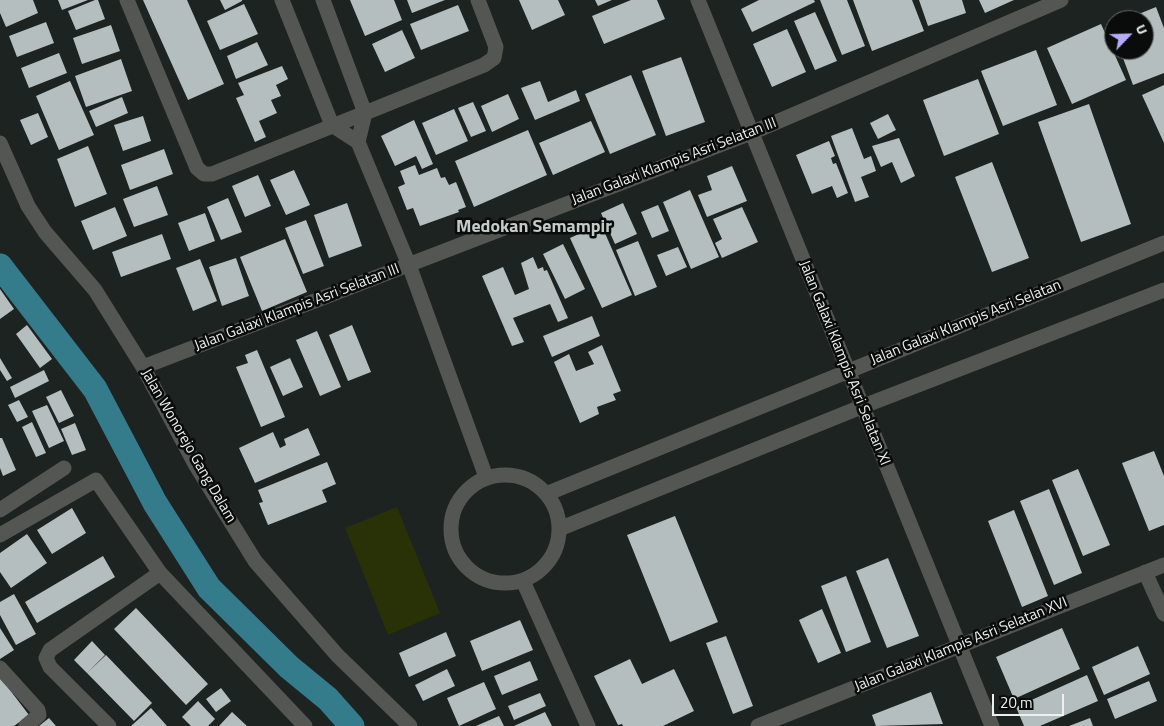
<!DOCTYPE html>
<style>
body{margin:0}
#map{position:relative;width:1164px;height:726px;overflow:hidden;background:#1d2321;font-family:"Titillium Web",sans-serif}
canvas{display:block}
.north{position:absolute;left:1104px;top:10px;width:50px;height:50px;box-sizing:border-box;background:#090c0b;border:1px solid #646866;border-radius:50%;rotate:66deg;font-size:14px;font-weight:700;line-height:20px;text-align:center;color:#ecf1ef}
.north::after{content:'';display:block;margin:auto;width:18px;height:22px;background:#b4acf9;clip-path:polygon(50% 0,100% 100%,50% 72%,0 100%)}
.scale{position:absolute;left:992px;top:694px;width:72px;height:22px;box-sizing:border-box;border:2px solid #ecf1ef;border-top:0;padding-left:6px;font-size:15px;line-height:18px;white-space:nowrap;color:#ecf1ef;-webkit-text-stroke:4px #090c0b;paint-order:stroke}
</style>
<div id="map">
<canvas width="1164" height="726"></canvas>
<div class="north">U</div>
<div class="scale">20 m</div>
</div>
<script>
const ctx = document.querySelector('canvas').getContext('2d');
ctx.lineJoin = 'round';
function paint(path, color) { ctx.fillStyle = color; ctx.fill(path, 'evenodd'); }
const toPath = rows => new Path2D(rows.map(r => 'M' + r).join(''));
function trace(path, color, width, dash) { ctx.strokeStyle = color; ctx.lineWidth = width; ctx.lineCap = dash ? 'butt' : 'round'; ctx.setLineDash(dash || []); ctx.stroke(path); }
function label(font, color, halo, rows, align = 'center') {
  ctx.font = font + ' "Titillium Web",sans-serif'; ctx.lineWidth = 5; ctx.setLineDash([]); ctx.textBaseline = 'middle'; ctx.strokeStyle = halo; ctx.fillStyle = color; for (const [text, x, y, turn = 0] of rows) {
    ctx.save(); ctx.translate(x, y); ctx.rotate((+turn || 0) * Math.PI / 180); ctx.textAlign = isNaN(turn) ? turn : align; if (halo) ctx.strokeText(text, 0, 0); ctx.fillText(text, 0, 0); ctx.restore();
  }
}
const green = toPath([
 [397,507,440,613,388,635,345,528]
]);
const canal = toPath([
 [0,266,95,389,155,503,209,588,289,667,328,699,352,726]
]);
const building = toPath([
 [0,0,33,0,38,13,6,27,0,13],
 [58,0,88,0,62,10],
 [95,0,98,0,105,19,76,30,68,11],
 [143,0,187,0,224,84,188,100],
 [220,0,242,0,242,1,225,10],
 [350,0,394,0,402,20,365,36],
 [407,0,445,0,412,13],
 [519,0,558,0,565,15,532,30],
 [595,0,612,0,598,6],
 [631,0,657,0,665,19,604,44,592,16],
 [759,0,814,0,815,2,752,32,741,9],
 [820,0,847,0,865,46,842,55],
 [853,0,912,0,924,31,872,51],
 [919,0,962,0,966,13,928,26],
 [979,0,1014,0,985,13],
 [244,4,258,34,220,50,207,21],
 [458,5,469,31,421,50,410,24],
 [1156,7,1164,28,1164,73,1133,85,1120,50,1144,50,1144,20,1124,20],
 [815,12,837,61,815,70,794,21],
 [46,22,54,43,17,57,9,36],
 [1101,24,1126,80,1072,104,1047,48],
 [111,25,120,51,82,64,73,38],
 [787,29,806,72,772,87,753,44],
 [402,30,415,58,385,72,372,44],
 [257,42,268,65,236,79,227,56],
 [1036,50,1057,105,1003,126,981,71],
 [59,53,67,73,29,88,21,68],
 [681,57,705,122,666,136,642,71],
 [121,59,132,91,86,107,75,76],
 [282,66,288,79,276,85,281,96,271,100,277,113,259,121,266,137,255,142,236,98,244,95,238,83],
 [631,75,656,135,610,154,585,94],
 [978,79,999,134,944,156,923,100],
 [70,81,94,135,59,150,36,96],
 [540,81,548,102,576,90,580,101,535,120,521,88],
 [1164,85,1164,143,1142,95],
 [508,94,519,119,492,132,481,106],
 [122,97,128,113,96,127,89,111],
 [473,102,486,131,471,137,458,108],
 [1089,104,1131,224,1081,242,1038,122],
 [454,109,468,141,436,155,422,123],
 [38,113,48,137,31,145,20,120],
 [888,114,896,130,878,139,870,123],
 [143,116,151,141,123,151,114,125],
 [414,120,433,164,422,169,416,156,395,166,381,136],
 [591,121,605,152,553,175,539,143],
 [852,128,864,159,871,156,876,171,861,177,869,197,855,202,831,136],
 [528,130,547,175,474,207,455,161],
 [899,138,915,176,901,183,892,162,881,167,872,146],
 [829,141,835,156,831,158,833,164,836,163,848,193,837,198,832,186,812,194,796,155],
 [88,146,107,194,75,207,57,159],
 [164,149,173,174,130,190,121,165],
 [992,162,1029,258,992,272,955,177],
 [415,165,419,175,437,168,441,178,445,177,449,185,456,182,466,207,458,210,459,212,420,226,413,208,407,210,398,187,405,184,400,171],
 [732,166,747,201,707,217,698,195,712,190,707,176],
 [294,170,310,205,286,215,270,180],
 [258,175,271,206,245,217,232,186],
 [157,186,168,215,134,227,123,199],
 [690,190,719,257,691,269,663,202],
 [228,198,242,232,221,240,207,207],
 [347,203,362,246,329,258,314,215],
 [623,203,637,234,615,244,601,213],
 [658,205,669,231,652,238,641,212],
 [115,207,127,236,93,250,81,221],
 [742,207,758,242,722,258,715,243,722,239,713,219],
 [205,213,215,241,189,251,178,223],
 [306,220,324,266,303,274,285,228],
 [601,224,632,295,602,308,570,238],
 [162,234,171,259,121,277,112,252],
 [285,239,307,292,262,311,240,257],
 [638,241,657,287,635,296,616,250],
 [563,244,585,289,565,299,543,254],
 [678,247,687,267,666,276,657,255],
 [533,257,538,269,543,267,544,271,547,270,568,318,558,322,550,304,513,318,524,342,512,346,482,276,503,267,515,295,529,289,521,263],
 [236,258,249,296,222,306,209,267],
 [200,259,217,301,193,311,176,268],
 [0,289,14,309,0,319],
 [592,316,600,336,552,357,543,336],
 [27,325,52,359,40,368,16,334],
 [352,325,371,372,348,381,329,335],
 [317,331,341,387,320,396,296,340],
 [602,345,621,391,613,394,616,400,597,407,599,414,580,423,554,362,569,354,576,371,594,364,588,352],
 [257,350,285,417,261,427,236,367,248,363,245,355],
 [0,358,12,378,7,381,0,370],
 [290,358,303,387,283,396,270,367],
 [44,370,49,381,15,398,10,387],
 [61,390,74,416,59,423,46,397],
 [19,400,28,417,17,422,8,405],
 [47,405,64,441,49,448,32,411],
 [32,422,46,453,36,457,22,427],
 [75,423,86,450,72,455,61,429],
 [308,428,320,455,255,483,239,448,273,432,280,448,286,445,284,439],
 [0,438,2,438,16,470,3,476,0,468],
 [1154,451,1164,476,1164,525,1149,531,1122,463],
 [327,462,336,484,322,490,327,502,268,525,259,503,263,502,258,490],
 [1078,469,1110,545,1083,556,1052,480],
 [1049,489,1082,573,1054,585,1020,501],
 [72,508,86,533,52,554,37,530],
 [1014,510,1048,596,1022,607,988,521],
 [675,516,718,622,670,642,627,535],
 [27,534,47,563,11,588,0,572,0,553],
 [103,556,115,577,37,623,25,602],
 [888,558,919,636,887,648,856,571],
 [846,576,871,642,846,652,821,586],
 [14,594,36,634,16,645,0,615,0,602],
 [136,608,208,684,186,705,114,629],
 [822,609,841,653,818,663,799,620],
 [520,620,533,650,482,671,470,641],
 [0,628,14,650,0,659],
 [1062,628,1080,669,1014,699,996,657],
 [446,632,456,656,409,677,399,653],
 [726,636,753,706,733,714,706,643],
 [92,641,105,655,87,673,74,660],
 [1138,646,1150,674,1104,695,1092,667],
 [106,655,152,703,134,721,87,673],
 [630,659,642,684,674,669,694,711,663,726,623,726,622,724,618,725,594,676],
 [530,661,538,680,502,695,494,676],
 [447,669,455,686,423,701,415,685],
 [1087,675,1098,701,1040,726,1024,726,1016,707],
 [0,677,29,715,14,726,0,726],
 [1149,681,1157,701,1115,719,1107,699],
 [484,682,496,709,459,726,447,698],
 [221,688,231,701,216,712,206,699],
 [931,692,943,724,876,726,872,715],
 [540,693,546,706,514,720,508,706],
 [198,701,215,719,208,726,191,726,182,717],
 [151,708,167,726,131,726],
 [232,712,247,726,219,726],
 [545,712,552,726,514,726],
 [499,716,504,726,476,726],
 [49,718,56,726,39,726],
 [1090,718,1093,726,1069,726]
]);
const street = toPath([
 [127,0,197,168,204,174,212,174,365,113,484,65,494,58,496,47,478,0],
 [282,0,332,125,358,142,409,265,486,477],
 [323,0,365,113,358,142],
 [698,0,992,726],
 [0,143,28,206,45,232,95,290,143,367,195,464,255,561,337,655,410,726],
 [143,367,751,133,1061,0],
 '451 529a54 54 0 1 1 108 0a54 54 0 1 1-108 0Z',
 [546,494,1164,243],
 [0,510,64,468],
 [559,529,861,407,1164,290],
 [0,535,96,480,160,573,305,726],
 [1145,572,1164,614],
 [523,581,588,726],
 [0,668,38,710,39,715,26,726],
 [109,726,50,667,46,658,50,650,160,573],
 [758,726,1164,565]
]);
const streetNames = [
 ["Jalan Galaxi Klampis Asri Selatan III",674,162,-21],
 ["Jalan Galaxi Klampis Asri Selatan III",297,308,-21],
 ["Jalan Galaxi Klampis Asri Selatan",966,323,-22],
 ["Jalan Galaxi Klampis Asri Selatan XI",844,363,68],
 ["Jalan Wonorejo Gang Dalam",188,446,60],
 ["Jalan Galaxi Klampis Asri Selatan XVI",961,645,-22]
];
const quarterNames = [
 ["Medokan Semampir",534,228]
];
paint(green, '#293107');
trace(canal, '#347b8c', 25);
paint(building, '#b4bebe');
trace(street, '#535653', 15);
label('15px', '#ecf1ef', '#090c0b', streetNames);
label('bold 18px', '#c2cbc7', '#090c0b', quarterNames);
</script>
